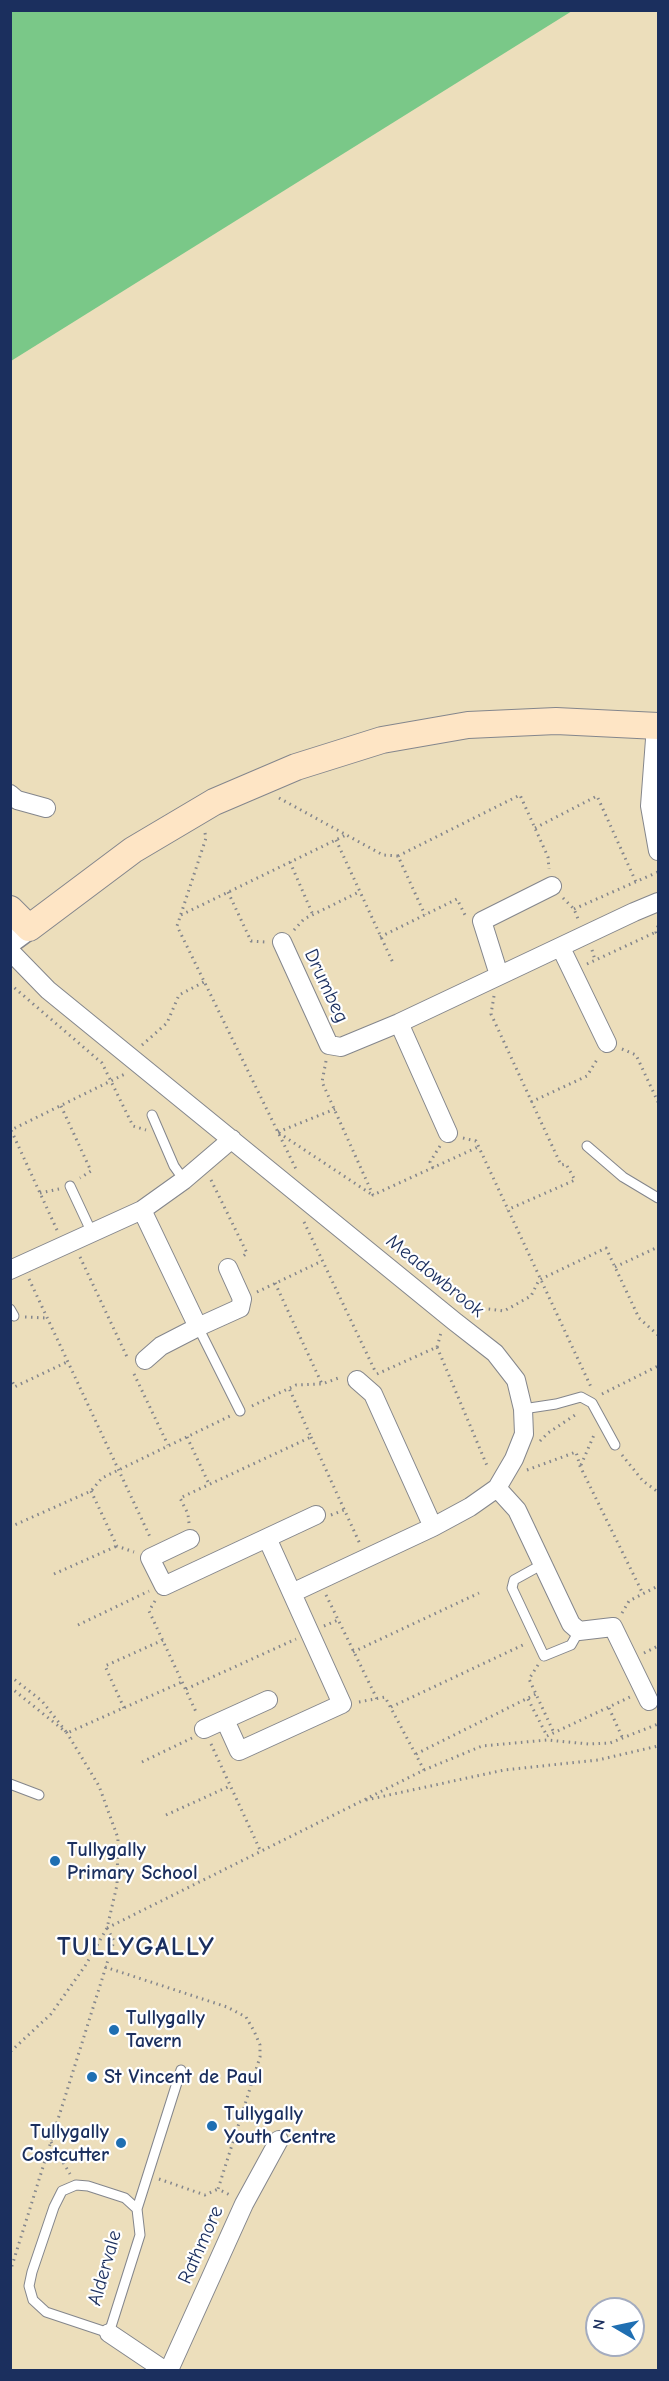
<!DOCTYPE html>
<style>
body{margin:0}
#map{position:relative;width:669px;height:2381px;overflow:hidden;background:#ecdebb;font-family:"Comic Neue",sans-serif}
canvas{display:block}
.frame{position:absolute;inset:0;border:12px solid #1b2f5e;pointer-events:none}
.north{position:absolute;left:585px;top:2297px;width:60px;height:60px;box-sizing:border-box;background:#fff;border:2px solid #a4acbf;border-radius:50%;rotate:279deg;font-size:16px;font-weight:700;line-height:24px;text-align:center;color:#1b2f5e}
.north::after{content:'';display:block;margin:auto;width:21px;height:27px;background:#1f6fb2;clip-path:polygon(50% 0,100% 100%,50% 72%,0 100%)}
</style>
<div id="map">
<canvas width="669" height="2381"></canvas>
<div class="frame"></div>
<div class="north">N</div>
</div>
<script>
const ctx = document.querySelector('canvas').getContext('2d');
ctx.lineJoin = 'round';
function paint(path, color) { ctx.fillStyle = color; ctx.fill(path, 'evenodd'); }
const toPath = rows => new Path2D(rows.map(r => 'M' + r).join(''));
function trace(path, color, width, dash) { ctx.strokeStyle = color; ctx.lineWidth = width; ctx.lineCap = dash ? 'butt' : 'round'; ctx.setLineDash(dash || []); ctx.stroke(path); }
function label(font, color, halo, rows, align = 'center') {
  ctx.font = font + ' "Comic Neue",sans-serif'; ctx.lineWidth = 4.5; ctx.setLineDash([]); ctx.textBaseline = 'middle'; ctx.strokeStyle = halo; ctx.fillStyle = color; for (const [text, x, y, turn = 0] of rows) {
    ctx.save(); ctx.translate(x, y); ctx.rotate((+turn || 0) * Math.PI / 180); ctx.textAlign = isNaN(turn) ? turn : align; if (halo) ctx.strokeText(text, 0, 0); ctx.fillText(text, 0, 0); ctx.restore();
  }
}
const green = toPath([
 [11,10,572,10,572,11,11,361]
]);
const path = toPath([
 [279,798,383,855,398,856,425,915],
 [535,828,597,796,636,882],
 [205,833,206,838,177,926,296,1169],
 [336,840,394,965],
 [398,856,520,795,548,857,549,869],
 [290,862,313,915],
 [228,892,251,941,266,942],
 [563,898,574,909,578,919],
 [574,909,658,872],
 [181,915,346,835],
 [658,926,656,932,658,936],
 [294,930,304,919,359,892],
 [380,937,457,899,466,917],
 [592,950,595,960],
 [587,964,656,932],
 [10,984,102,1063,133,1126,146,1130],
 [494,996,491,1014,561,1165,566,1164,575,1180,507,1210],
 [142,1045,167,1023,179,995,204,982],
 [622,1049,636,1055,658,1102],
 [326,1061,322,1082,373,1195,478,1147],
 [531,1102,587,1076,598,1058],
 [61,1106,91,1171,80,1178],
 [278,1132,335,1109],
 [279,1133,371,1194],
 [463,1138,476,1141,591,1387],
 [433,1168,430,1162,440,1146],
 [211,1180,247,1253,241,1258],
 [40,1193,59,1189],
 [304,1222,376,1373],
 [57,1230,11,1130,125,1074],
 [80,1257,128,1359],
 [615,1267,658,1247],
 [29,1279,151,1539],
 [275,1283,322,1384],
 [257,1292,322,1261],
 [472,1313,481,1308,504,1311,531,1296,539,1280,606,1248,639,1318,658,1335],
 [25,1317,46,1318],
 [437,1347,441,1333],
 [134,1374,168,1445],
 [377,1374,437,1347,488,1468],
 [10,1377,15,1387],
 [10,1389,67,1362],
 [602,1394,658,1366],
 [252,1406,296,1385,322,1384,341,1377],
 [187,1437,209,1484],
 [311,1437,360,1544],
 [540,1441,548,1433,578,1413],
 [622,1455,643,1481,658,1492],
 [581,1465,594,1435],
 [527,1470,576,1452,580,1466,643,1594],
 [91,1491,117,1546,134,1552],
 [331,1515,344,1510],
 [189,1523,188,1514,180,1498,311,1437,289,1388],
 [10,1527,91,1491,102,1478,230,1416],
 [54,1574,117,1546],
 [326,1595,377,1699],
 [155,1601,149,1611,197,1714],
 [622,1613,629,1601,658,1586],
 [78,1625,149,1591],
 [324,1626,338,1620],
 [353,1652,479,1593],
 [644,1653,658,1646],
 [538,1665,529,1679,554,1733],
 [10,1676,42,1701,67,1733,182,1682],
 [10,1687,67,1733,99,1786,118,1838,117,1885,107,1928,85,1966,51,2014,10,2052],
 [186,1689,296,1639],
 [528,1699,547,1736],
 [359,1702,385,1697,424,1770],
 [391,1707,525,1644],
 [124,1708,105,1666,163,1640],
 [609,1708,623,1739],
 [547,1736,630,1697],
 [211,1744,261,1852],
 [416,1754,536,1694],
 [142,1762,192,1738],
 [366,1800,504,1770,598,1760,658,1746],
 [166,1815,230,1786],
 [107,1928,424,1770,482,1746,547,1740,589,1744,610,1743,658,1724],
 [105,1967,227,2007,246,2017,254,2031,260,2045,260,2057,218,2189,230,2195],
 [51,2142,70,2174],
 [159,2179,205,2195,218,2189],
 [10,2272,114,1941,107,1928],
 [10,2358,11,2358]
]);
const service = toPath([
 [152,1115,174,1166,184,1180],
 [587,1146,623,1177,658,1198],
 [70,1186,92,1233],
 [10,1309,14,1316],
 [198,1327,240,1411],
 [523,1409,556,1404,581,1397,592,1403,615,1445],
 [543,1564,514,1580,512,1588,544,1656,571,1645,579,1631],
 [10,1784,39,1795],
 [76,2185,88,2186,125,2198,137,2209,140,2235,109,2333,46,2312,33,2300,29,2286,32,2272,54,2207,62,2191,76,2185],
 [137,2209,181,2070]
]);
const minor = toPath([
 [656,726,650,806,658,851],
 [10,794,17,800,46,808],
 [282,942,329,1045,341,1047,399,1023,634,912,658,902],
 [561,948,607,1043],
 [10,951,48,990,454,1321,495,1353,516,1380,523,1409,524,1434,514,1459,497,1488,470,1507,433,1527,292,1593],
 [499,975,482,921,552,886],
 [399,1023,448,1133],
 [142,1210,198,1327,161,1346,145,1360],
 [10,1270,142,1210,184,1180,232,1139],
 [198,1327,240,1308,242,1299,228,1268],
 [357,1380,373,1394,433,1527],
 [497,1488,517,1510,571,1624,579,1631,613,1627,649,1701],
 [190,1539,150,1558,164,1586,316,1515],
 [225,1720,239,1751,342,1704,267,1538],
 [204,1729,268,1700],
 [109,2333,164,2370],
 [169,2370,244,2204,279,2140]
]);
const tertiary = toPath([
 [10,942,29,928]
]);
const secondary = toPath([
 [10,909,29,928,133,850,214,802,296,767,382,740,468,725,556,721,658,726]
]);
const markers = [
 [55,1861,6,"#1f6fb2"],
 [114,2030,6,"#1f6fb2"],
 [92,2077,6,"#1f6fb2"],
 [212,2126,6,"#1f6fb2"],
 [121,2143,6,"#1f6fb2"]
];
const streetNames = [
 ["Drumbeg",326,986,65],
 ["Meadowbrook",435,1276,39],
 ["Rathmore",201,2245,-66],
 ["Aldervale",105,2268,-74]
];
const poiNames = [
 ["Tullygally",67,1850],
 ["Primary School",67,1873],
 ["Tullygally",126,2018],
 ["Tavern",126,2041],
 ["St Vincent de Paul",104,2077],
 ["Tullygally",224,2114],
 ["Youth Centre",224,2137],
 ["Tullygally",109,2132,"right"],
 ["Costcutter",109,2155,"right"]
];
const districtNames = [
 ["TULLYGALLY",136,1948]
];
paint(green, '#7ac888');
trace(service, '#84868c', 11);
trace(minor, '#84868c', 20);
trace(tertiary, '#84868c', 25);
trace(secondary, '#84868c', 28);
trace(path, '#84868c', 3, [1.5, 4.5]);
trace(service, '#fff', 9);
trace(minor, '#fff', 18);
trace(tertiary, '#fff', 22);
trace(secondary, '#fee5c5', 26);
for (const [x, y, r, color] of markers) { const dot = new Path2D(); dot.arc(x, y, r, 0, 2 * Math.PI); ctx.fillStyle = color; ctx.fill(dot); trace(dot, '#fff', 2); }
label('20px', '#1b2f5e', '#fff', streetNames);
label('bold 20px', '#1b2f5e', '#fff', poiNames, 'left');
ctx.letterSpacing = '1.5px';
label('bold 26px', '#1b2f5e', '#fff', districtNames);
ctx.letterSpacing = '0px';
</script>
